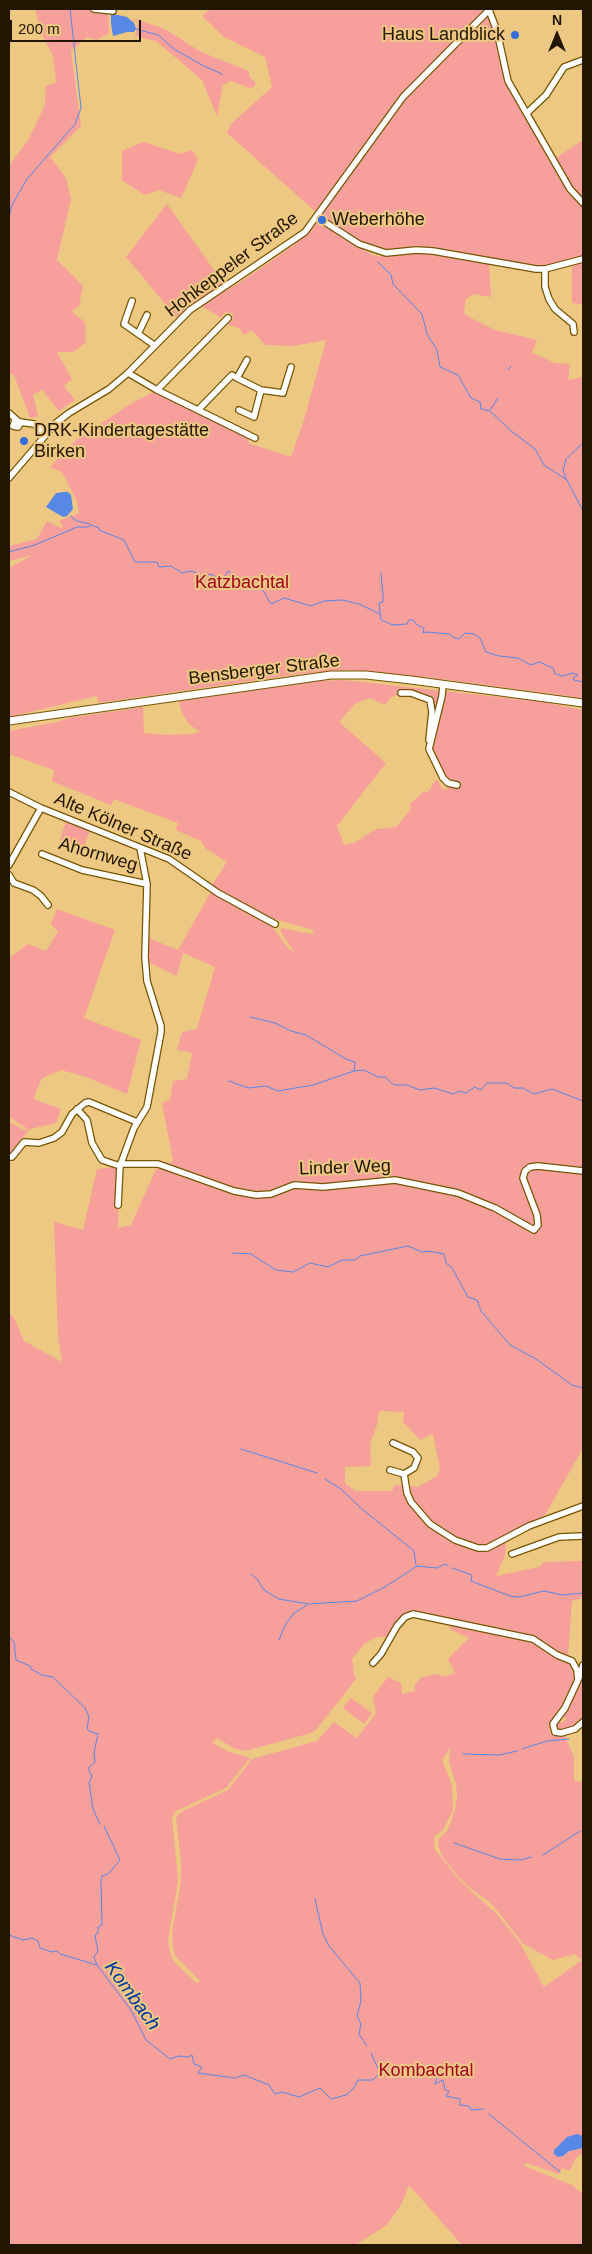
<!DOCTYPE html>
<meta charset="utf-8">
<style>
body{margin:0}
#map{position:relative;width:592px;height:2254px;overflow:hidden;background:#edc882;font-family:Helvetica,sans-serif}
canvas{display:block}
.frame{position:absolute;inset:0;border:10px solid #231600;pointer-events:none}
.north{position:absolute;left:532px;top:10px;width:50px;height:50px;-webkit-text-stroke:4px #edc882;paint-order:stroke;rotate:0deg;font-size:14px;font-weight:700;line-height:20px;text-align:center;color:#231600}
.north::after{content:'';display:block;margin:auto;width:18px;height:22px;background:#231600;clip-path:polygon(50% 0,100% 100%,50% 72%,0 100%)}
.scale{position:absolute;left:10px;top:20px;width:131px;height:22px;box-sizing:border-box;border:2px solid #231600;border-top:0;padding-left:6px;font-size:15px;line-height:18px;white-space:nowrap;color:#231600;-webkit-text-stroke:4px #edc882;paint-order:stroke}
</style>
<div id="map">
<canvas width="592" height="2254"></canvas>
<div class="frame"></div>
<div class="north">N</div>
<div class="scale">200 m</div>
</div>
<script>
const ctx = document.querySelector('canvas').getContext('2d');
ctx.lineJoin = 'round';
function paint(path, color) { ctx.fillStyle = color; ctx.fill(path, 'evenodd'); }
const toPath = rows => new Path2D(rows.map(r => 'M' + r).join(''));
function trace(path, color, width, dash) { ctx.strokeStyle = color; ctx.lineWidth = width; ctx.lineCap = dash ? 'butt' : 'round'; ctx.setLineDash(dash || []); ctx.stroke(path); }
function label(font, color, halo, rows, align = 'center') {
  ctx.font = font + ' Helvetica,sans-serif'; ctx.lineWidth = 4; ctx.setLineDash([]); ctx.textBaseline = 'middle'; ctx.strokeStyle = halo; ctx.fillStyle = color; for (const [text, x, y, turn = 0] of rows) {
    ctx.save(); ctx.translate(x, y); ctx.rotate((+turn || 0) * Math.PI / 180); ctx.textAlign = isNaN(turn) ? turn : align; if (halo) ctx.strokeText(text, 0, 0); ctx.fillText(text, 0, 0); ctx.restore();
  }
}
const green = toPath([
 [35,9,90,9,108,13,109,33,97,40,87,37,71,51,81,126,50,157,66,178,71,199,57,260,83,286,79,306,71,311,85,322,86,342,73,352,57,352,72,379,64,386,75,400,59,411,42,390,33,395,38,416,30,418,14,375,9,373,9,166,28,140,45,105,46,86,56,82,53,55,42,35],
 [210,9,487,9,415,81,317,213,227,133,231,124,272,87,265,57,224,37,202,16],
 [486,16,490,18,499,47,504,77,583,205,583,257,550,265,526,269,489,262,491,297,473,294,466,299,464,310,465,315,495,330,537,340,532,353,555,363,570,364,568,380,583,377,583,698,433,678,345,670,300,674,98,703,97,696,9,717,9,568,33,555,9,561,9,546,37,539,47,521,61,528,63,526,59,521,79,513,77,501,62,472,50,467,76,440,129,405,157,390,249,433,248,443,291,457,304,420,326,340,293,346,265,345,252,330,244,335,239,328,227,324,233,320,232,313,225,312,221,318,200,305,239,283,293,246,308,231,310,232,317,222,321,222,348,241,375,256,376,254,378,257,385,253,360,241,324,218,323,213,405,98],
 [132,18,165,29,201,52,249,71,249,76,256,83,254,87,250,88,231,81,223,85,217,116,202,80,156,41,135,36,138,22],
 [583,140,583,201,572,189,555,160,556,158],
 [143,142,181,154,192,150,198,160,181,198,159,190,144,195,122,180,122,151],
 [167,204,224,284,191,305,177,318,126,257],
 [583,262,583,317,582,304,572,303,572,267],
 [344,680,544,702,583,710,583,1448,545,1515,507,1537,505,1555,496,1576,539,1567,544,1562,583,1561,583,1598,572,1601,568,1655,576,1677,571,1693,549,1730,552,1734,564,1735,574,1756,574,1781,583,1782,583,2136,565,2140,554,2150,563,2156,569,2151,583,2148,583,2155,579,2155,575,2159,570,2171,562,2168,559,2174,526,2163,524,2166,572,2185,583,2194,583,2245,462,2245,409,2185,402,2203,387,2225,355,2245,9,2245,9,1312,15,1320,24,1341,62,1362,58,1337,54,1222,83,1230,97,1169,120,1166,118,1228,131,1225,156,1169,173,1161,162,1103,170,1100,173,1081,187,1079,192,1053,177,1050,182,1032,197,1029,215,967,183,953,177,976,148,962,149,938,178,950,212,890,269,922,287,947,294,952,281,932,281,928,312,934,314,930,270,918,219,891,212,885,227,862,205,848,201,841,176,830,178,823,114,799,111,805,52,781,54,770,9,754,9,731,57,722,69,718,143,707,144,733,165,735,192,734,200,732,189,724,182,713,179,701,317,681],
 [401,693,430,700,431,755,448,783,455,785,443,790,437,779,427,793,424,791,410,804,411,809,396,827,376,829,354,843,344,845,337,826,386,763,339,722,355,704,370,698,385,705,390,698],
 [379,1411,404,1412,403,1422,420,1440,433,1434,440,1468,437,1476,418,1487,395,1485,392,1491,355,1491,345,1483,345,1467,371,1466,370,1444,377,1425],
 [411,1613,446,1623,452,1630,469,1638,448,1659,455,1673,442,1677,438,1674,422,1677,415,1684,415,1691,402,1694,401,1683,388,1677,373,1697,376,1713,357,1738,334,1722,317,1741,252,1759,228,1790,183,1811,176,1817,181,1862,181,1881,172,1933,173,1949,175,1956,200,1981,197,1983,176,1964,171,1956,168,1941,178,1881,172,1817,176,1811,226,1788,250,1758,227,1751,212,1743,217,1738,233,1748,246,1751,311,1733,316,1730,356,1679,354,1674,352,1659,364,1644,376,1637,389,1637],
 [450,1748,449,1762,456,1784,457,1797,455,1810,447,1831,439,1838,438,1845,443,1858,465,1884,489,1902,501,1915,522,1943,553,1960,575,1954,582,1960,544,1987,520,1943,497,1914,462,1883,435,1850,434,1839,436,1835,443,1830,453,1810,452,1785,442,1760],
 [66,821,90,831,84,846,60,840],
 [57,909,115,930,84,1018,141,1040,127,1094,86,1077,61,1070,42,1078,33,1099,61,1109,56,1123,30,1129,9,1154,9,1122,24,1130,28,1129,9,1117,9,958,28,944,46,951,58,931,51,924],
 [583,1680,583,1719,574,1727,557,1731,556,1724,559,1720,562,1723,566,1719,562,1715,579,1681],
 [351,1698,372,1713,364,1724,343,1708]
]);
const water = toPath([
 [113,14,127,17,134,23,136,29,134,32,127,32,113,36,111,24,111,15],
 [64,492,68,492,71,495,73,509,67,516,63,517,46,507,56,493],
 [577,2134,583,2136,583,2148,569,2151,563,2156,558,2157,554,2154,554,2150,567,2137]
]);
const stream = toPath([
 [136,29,158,35,174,49,202,65,222,74],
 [9,217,12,205,27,179,75,124,81,108,70,9],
 [378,262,391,275,393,284,422,314,427,334,437,350,440,367,458,375,471,398,480,402,481,409,490,411,510,430,535,449,544,465,567,480,583,511],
 [508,370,511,366],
 [490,410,498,398],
 [566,479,563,470,566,459,583,443],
 [70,516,77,521,90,524],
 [9,552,35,545,77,527,88,527,91,525,99,528,99,530,124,540,135,562,157,562,159,567,171,566,182,573,190,571,197,573,201,578,207,574,213,575,222,581,228,571,235,576,234,585,257,586,264,592,271,604,284,598,311,606,324,601,343,600,359,604,380,614,381,620,393,625,407,624,409,620,413,620,417,625,424,628,423,633,426,632,450,634,452,637,459,639,465,633,474,634,480,638,486,652,499,656,518,658,531,665,539,662,553,668,555,674,563,676,572,673,578,675,573,678,574,680,583,682],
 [380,614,379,603,383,602,383,596,381,573],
 [250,1017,275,1023,291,1031,306,1035,346,1059,355,1062,354,1071,364,1070,378,1077,385,1077,394,1085,407,1085,420,1090,434,1088,453,1094,460,1091,466,1093,475,1087,481,1090,487,1083,507,1083,514,1088,523,1088,534,1094,552,1089,583,1101],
 [229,1081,248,1088,266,1086,278,1091,313,1085,354,1071],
 [232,1253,251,1254,276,1270,293,1272,310,1263,328,1267,342,1260,355,1260,360,1256,408,1246,422,1252,429,1251,444,1254,446,1263,452,1268,468,1297,477,1300,481,1311,510,1345,536,1359,572,1385,583,1388],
 [241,1449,317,1473],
 [325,1479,341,1489,362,1509,414,1551,416,1565],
 [452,1568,472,1575,471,1581,510,1596,519,1597,544,1591,562,1595,583,1593],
 [251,1574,257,1579,264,1590,279,1599,309,1604,357,1601,385,1587,417,1566,437,1568,445,1564,448,1566],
 [9,1636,14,1642,16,1660,30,1666,31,1669,42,1675,53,1677,85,1708,89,1717,87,1728,89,1731,98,1734,94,1753,95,1762,89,1767,89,1771,92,1776,89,1783,93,1809,100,1824],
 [279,1640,285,1625,294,1613,307,1605],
 [522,1749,547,1741,569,1739],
 [463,1754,499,1755,517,1751],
 [454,1843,500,1859,521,1860,531,1857],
 [543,1855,580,1831],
 [315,1899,323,1934,329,1946,360,1983,361,2001,357,2016,361,2024,359,2034,367,2046],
 [9,1935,23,1940,32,1938,38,1941,40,1948,52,1952,57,1951,60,1954,97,1965,131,2010,146,2040,170,2059,178,2056,188,2057,192,2055,194,2064,202,2067,198,2073,235,2078,244,2075,269,2085,275,2094,282,2092,299,2097,320,2088,331,2099,346,2095,353,2089,358,2080,373,2080,380,2073,384,2072,390,2075,435,2075,437,2077,435,2084,443,2080,445,2090,449,2091,446,2096,460,2099,460,2105,469,2106,471,2110,483,2109],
 [97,1965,94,1957,98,1951,95,1936,98,1932,98,1927,102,1925,101,1880,102,1876,108,1874,120,1860,104,1826],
 [371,2053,380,2073],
 [489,2114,560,2172]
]);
const minor = toPath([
 [94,9,113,11],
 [489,10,497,31,508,81,570,189,583,203],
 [527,113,546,95,564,67,583,60],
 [317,217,359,244,386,253,416,250,433,251,536,269,545,269,583,259],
 [545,269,545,287,549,299,555,309,573,324,574,332],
 [132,301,124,324,154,345],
 [138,334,147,315],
 [128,373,157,390,255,438],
 [237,378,261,390,283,393,291,367],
 [157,390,228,318],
 [199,409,232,375,237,378,247,360],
 [239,410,254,417,261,390],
 [9,413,19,422,34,424,45,434],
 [15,420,13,426,18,427,21,422],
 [9,478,56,423,69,413,109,389,128,373,190,310,305,232,403,97,490,9],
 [443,684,442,696,429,749,443,778,448,783,457,785],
 [401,693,411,693,430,700,432,712,429,740],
 [9,792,41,808,169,859,218,893,275,924],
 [42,854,82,870,147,884],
 [9,865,41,808],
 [9,875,14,883,33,890,41,896,48,905],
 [77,1109,87,1120,92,1143,102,1160,120,1166],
 [9,1157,12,1157,24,1142,39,1143,54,1138,62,1132,72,1114,85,1103,89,1102,137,1122],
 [120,1164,158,1164,234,1191,256,1195,271,1194,294,1185,323,1187,395,1180,458,1193,495,1208,534,1230,538,1225,537,1215,523,1178,525,1171,530,1167,538,1166,583,1171],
 [118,1205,120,1166,134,1128,147,1107,161,1032,161,1026,147,981,145,957,147,884,140,848],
 [393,1443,413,1452,418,1458,414,1468,404,1474],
 [390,1470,404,1474,407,1493,411,1502,430,1524,455,1540,478,1548,487,1548,529,1526,583,1506],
 [512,1554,559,1537,583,1536],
 [373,1663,381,1654,397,1626,405,1617,413,1614,533,1639,557,1655,572,1661,577,1670,578,1680,565,1708,553,1724,555,1732,561,1733,575,1729,583,1722],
 [579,1678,583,1665]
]);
const major = toPath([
 [9,721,331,675,366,675,411,680,583,703]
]);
const markers = [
 [515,35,5,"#366cdb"],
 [322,220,5,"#366cdb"],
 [24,441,5,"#366cdb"]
];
const poiNames = [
 ["Haus Landblick",505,35,"right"],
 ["Weberhöhe",332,220],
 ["DRK-Kindertagestätte",34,431],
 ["Birken",34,452]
];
const streetNames = [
 ["Hohkeppeler Straße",232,265,-37],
 ["Bensberger Straße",264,670,-7],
 ["Alte Kölner Straße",123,827,23],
 ["Ahornweg",98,855,16],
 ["Linder Weg",345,1168,-2]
];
const parkNames = [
 ["Katzbachtal",242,583],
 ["Kombachtal",426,2071]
];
const waterNames = [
 ["Kombach",132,1996,54]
];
paint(green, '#f79f9b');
paint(water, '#5788e8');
trace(stream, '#5788e8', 1);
trace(minor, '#765500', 8);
trace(major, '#765500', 9);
trace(minor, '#fff', 5.5);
trace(major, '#fff', 7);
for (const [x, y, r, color] of markers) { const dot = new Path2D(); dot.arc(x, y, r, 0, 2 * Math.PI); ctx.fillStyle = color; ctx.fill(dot); trace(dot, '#edc882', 2); }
label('18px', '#231600', '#edc882', poiNames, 'left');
label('18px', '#231600', '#edc882', streetNames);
label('18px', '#a60222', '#edc882', parkNames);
label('italic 19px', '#0238a6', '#edc882', waterNames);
</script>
